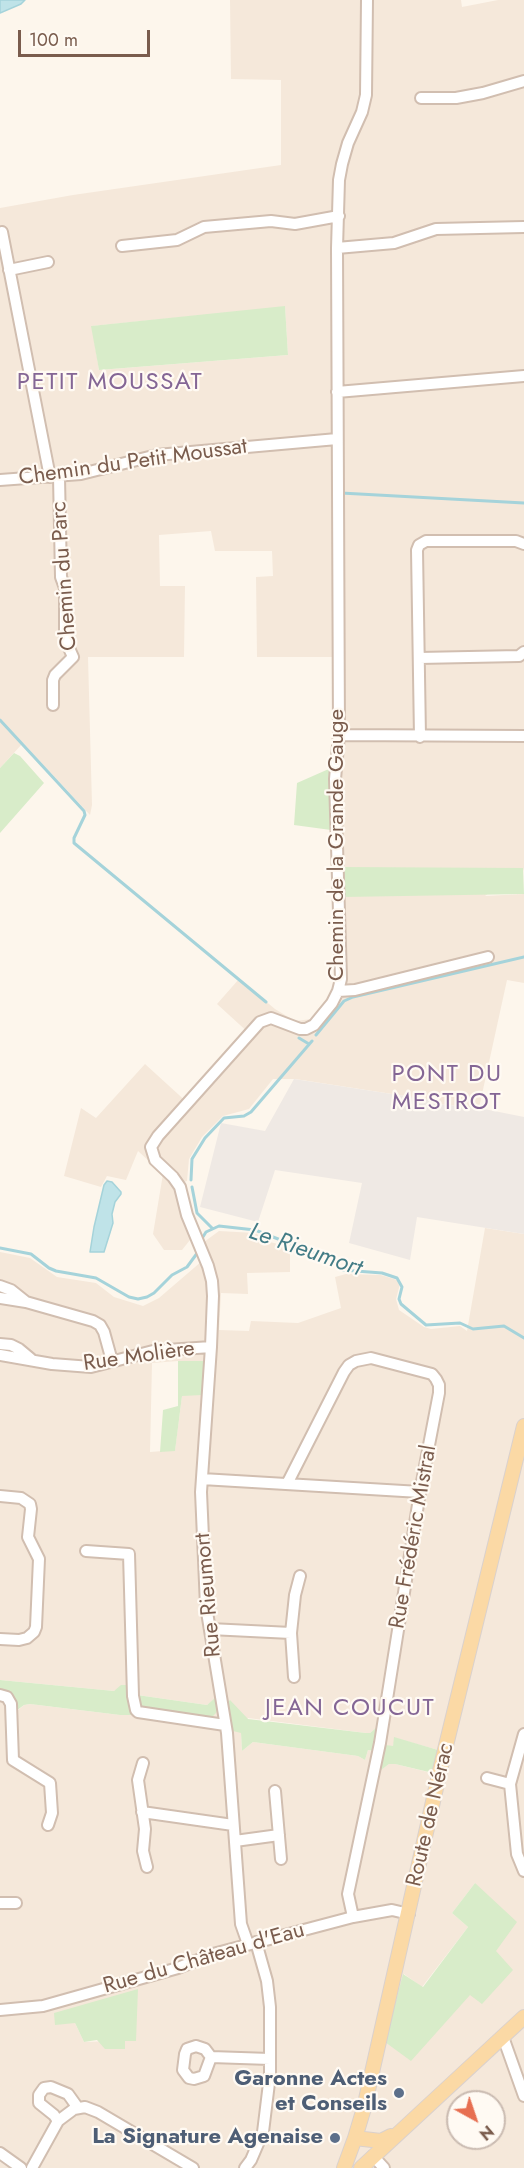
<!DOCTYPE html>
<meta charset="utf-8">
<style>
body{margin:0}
#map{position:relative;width:524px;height:2168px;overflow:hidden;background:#fdf6ec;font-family:Jost,sans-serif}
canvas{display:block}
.north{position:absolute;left:446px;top:2090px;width:60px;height:60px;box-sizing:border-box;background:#fffaf3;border:2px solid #cabbb1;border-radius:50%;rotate:140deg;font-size:16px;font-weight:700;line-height:24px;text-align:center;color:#7a5c4d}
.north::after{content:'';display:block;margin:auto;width:21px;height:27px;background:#e76f51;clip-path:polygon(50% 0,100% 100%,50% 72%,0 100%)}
.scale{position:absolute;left:18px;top:30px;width:132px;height:27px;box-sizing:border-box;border:3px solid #7a5c4d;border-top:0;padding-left:8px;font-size:18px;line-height:21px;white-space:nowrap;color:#7a5c4d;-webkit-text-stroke:4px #fffaf3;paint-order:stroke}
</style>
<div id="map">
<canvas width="524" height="2168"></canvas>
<div class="north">N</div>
<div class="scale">100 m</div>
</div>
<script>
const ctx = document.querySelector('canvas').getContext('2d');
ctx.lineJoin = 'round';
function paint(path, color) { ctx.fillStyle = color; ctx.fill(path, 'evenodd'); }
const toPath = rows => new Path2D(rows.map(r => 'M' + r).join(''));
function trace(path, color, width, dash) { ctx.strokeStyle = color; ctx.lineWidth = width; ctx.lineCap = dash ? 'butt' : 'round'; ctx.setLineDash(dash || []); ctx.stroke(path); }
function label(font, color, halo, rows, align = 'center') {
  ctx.font = font + ' Jost,sans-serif'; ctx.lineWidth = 4.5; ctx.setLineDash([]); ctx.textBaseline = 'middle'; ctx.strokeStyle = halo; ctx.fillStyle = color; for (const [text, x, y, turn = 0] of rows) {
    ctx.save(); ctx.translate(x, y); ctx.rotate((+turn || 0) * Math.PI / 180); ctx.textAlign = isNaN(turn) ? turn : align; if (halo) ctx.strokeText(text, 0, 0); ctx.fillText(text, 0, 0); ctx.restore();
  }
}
const residential = toPath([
 [230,0,461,0,462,7,498,0,524,0,524,871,523,868,485,896,524,894,524,983,507,980,479,1108,437,1104,431,1100,295,1079,273,1079,249,1109,223,1116,202,1137,189,1159,187,1181,176,1185,190,1240,182,1250,164,1250,153,1234,163,1174,138,1151,126,1180,107,1176,101,1187,64,1176,81,1108,96,1118,145,1064,190,1105,251,1035,217,1004,239,979,275,1009,295,1021,312,1019,323,1010,330,999,335,979,331,768,334,657,257,657,256,577,273,576,272,551,215,551,211,531,159,535,160,586,185,586,184,657,88,657,92,805,90,815,23,743,0,768,0,208,73,195,281,165,281,80,231,79],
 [285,307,288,355,99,370,92,326],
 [485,1228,524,1234,524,2168,0,2168,0,1692,13,1695,17,1711,24,1705,30,1704,120,1715,132,1715,129,1710,127,1685,114,1691,0,1680,0,1252,30,1258,57,1277,96,1283,114,1297,143,1306,159,1298,209,1255,204,1242,219,1231,255,1233,270,1242,290,1247,290,1272,247,1273,248,1294,221,1293,219,1330,249,1331,251,1321,298,1323,341,1308,335,1277,346,1274,381,1275,397,1280,400,1284,396,1299,399,1310,424,1327,431,1329,460,1326,467,1331],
 [178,1361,204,1361,182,1396,175,1450,150,1452,152,1363],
 [137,1695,207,1705,215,1699,206,1718],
 [248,1718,366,1733,370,1733,376,1728,373,1751,368,1750,365,1760,358,1756,253,1742,242,1751,241,1733],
 [395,1738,438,1750,432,1773,395,1764,389,1764,382,1769,386,1745,393,1747],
 [475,1883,496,1951,385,2042,404,1974,422,1987,468,1927,452,1913],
 [75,2023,136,2040,84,2042],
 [458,2102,494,2102,494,2138,458,2138]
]);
const industrial = toPath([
 [294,1079,431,1100,437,1104,479,1108,524,1117,524,1234,417,1217,410,1260,349,1243,362,1183,275,1170,258,1222,200,1207,221,1123,265,1131]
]);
const green = toPath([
 [285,306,288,355,99,370,91,326],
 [14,753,20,756,44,783,0,833,0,768],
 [331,768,331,830,294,825,297,783],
 [342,867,523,868,524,894,343,897],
 [178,1361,204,1361,202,1395,182,1396,175,1451,160,1452,163,1410,178,1406],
 [0,1680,114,1691,121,1685,127,1685,129,1710,133,1715,120,1715,30,1704,24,1705,16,1711,13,1695,0,1692],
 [137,1695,207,1705,215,1698,217,1710,216,1713,211,1718,143,1708,139,1707],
 [230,1700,248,1719,366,1733,370,1733,377,1727,374,1751,368,1750,365,1760,358,1756,253,1742,242,1751,241,1733,233,1731,228,1702],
 [394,1737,438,1750,433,1773,395,1764,389,1764,381,1770,386,1745,393,1746],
 [475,1883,517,1922,496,1951,513,1970,482,2004,470,1995,411,2061,385,2042,403,1974,423,1987,468,1927,452,1913],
 [138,1989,136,2041,125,2041,125,2049,105,2049,97,2040,84,2042,75,2023,55,2025,54,2013]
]);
const water = toPath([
 [0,0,25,0,21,4,0,13,0,0],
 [107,1181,112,1182,121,1192,121,1194,115,1202,112,1214,113,1223,104,1252,90,1252,94,1227,104,1185,107,1181]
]);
const stream = toPath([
 [341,493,524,503],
 [0,720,84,811,85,815,74,838,74,843,266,1002],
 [316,1035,344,1001,353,997,524,957],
 [299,1038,309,1044],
 [191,1180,192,1159,205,1138,224,1118,244,1116,251,1112,312,1041],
 [192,1187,197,1213,212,1228],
 [201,1240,206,1232,219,1226,255,1230,327,1258,343,1270,382,1273,397,1278,402,1287,399,1299,401,1304,426,1325,460,1323,473,1329,504,1326,524,1338],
 [0,1248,31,1254,49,1268,56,1271,96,1278,129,1297,138,1299,147,1297,154,1293,172,1275,187,1267,198,1252]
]);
const minor = toPath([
 [421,98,456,98,483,93,524,81],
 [2,232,50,477],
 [122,246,177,240,204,227,271,221,295,224,339,216],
 [337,248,394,243,436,229,524,227],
 [9,270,48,262],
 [337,392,524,376],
 [0,480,81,474,157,455,337,439],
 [419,658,519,656,524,652],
 [53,705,53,680,55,675,73,657,65,639,65,588,61,577,59,477],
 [339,735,524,736],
 [420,737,417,550,419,545,426,541,516,541,524,544],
 [338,991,355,990,488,957],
 [0,1286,11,1290,26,1302],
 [0,1298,26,1302,93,1321,100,1325,104,1332,112,1361],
 [0,1344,11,1345,19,1349,31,1359],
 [0,1355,52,1364,91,1367,153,1351,211,1347],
 [202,1479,420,1492],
 [287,1484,344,1372,349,1365,356,1361,371,1358,432,1374,436,1379,439,1385,439,1393,420,1492,380,1743,348,1894,353,1917],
 [0,1496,21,1498,30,1504,31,1509,28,1537,39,1559,36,1627,34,1632,27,1638,19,1640,0,1639],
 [86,1551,129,1554,133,1696,136,1710,138,1712,225,1725],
 [210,1629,291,1633],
 [294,1677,291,1633,295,1595,300,1576],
 [0,1695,7,1697,11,1704,13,1760,50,1783,52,1813,48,1825],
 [524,1734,510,1784,517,1854,524,1871],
 [143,1763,138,1780,145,1829,143,1851,147,1867],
 [487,1778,510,1784],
 [275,1791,281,1859],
 [142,1812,233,1825],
 [235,1841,279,1835],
 [0,1903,16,1903],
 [248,1944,241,1924,227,1733,206,1606,205,1583,201,1492,211,1347,213,1296,212,1281,208,1266,187,1215,180,1187,173,1177,155,1160,151,1147,158,1136,260,1022,271,1018,300,1029,306,1029,314,1025,332,1003,338,991,341,979,335,779,339,735,337,248,339,180,342,164,348,143,362,112,366,95,367,0],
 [0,2010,43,2006,178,1968,213,1954,353,1917,392,1910,409,1914],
 [503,2037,524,2096],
 [196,2046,205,2049,211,2057,204,2076,194,2079,189,2078,183,2070,185,2054,187,2049,196,2046],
 [211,2057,270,2059],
 [58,2121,54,2115,39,2103,39,2095,44,2088,51,2087,68,2094,78,2108],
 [0,2153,21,2168],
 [373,2156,384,2168],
 [32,2168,58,2121,74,2109,85,2107,98,2112,193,2168],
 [245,2168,251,2160,263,2132,270,2075,270,2007,267,1981,256,1942]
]);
const major = toPath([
 [355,2138,381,2141,391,2136],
 [344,2168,355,2138,364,2108,441,1766,524,1426],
 [361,2168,524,2017]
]);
const markers = [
 [399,2093,6,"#5c6f8a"],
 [335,2138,6,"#5c6f8a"]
];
const streetNames = [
 ["Chemin du Petit Moussat",133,463,-8],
 ["Chemin du Parc",65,576,-94],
 ["Chemin de la Grande Gauge",338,845,-90],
 ["Rue Molière",139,1357,-8],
 ["Rue Frédéric Mistral",414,1537,-80],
 ["Rue Rieumort",209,1595,-95],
 ["Route de Nérac",431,1815,-77],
 ["Rue du Château d'Eau",204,1959,-16]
];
const serviceNames = [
 ["Garonne Actes",387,2080],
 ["et Conseils",387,2105],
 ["La Signature Agenaise",323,2138]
];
const neighbourhoodNames = [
 ["PETIT MOUSSAT",110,383],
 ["PONT DU",447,1075],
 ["MESTROT",447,1103],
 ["JEAN COUCUT",350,1709]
];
const waterNames = [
 ["Le Rieumort",305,1251,19]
];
paint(residential, '#f5e8da');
paint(industrial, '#efe9e4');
paint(green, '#d8ecc9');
paint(water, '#bfe3e8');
trace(water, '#a5d3da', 1.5);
trace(stream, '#a5d3da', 3);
trace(minor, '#d1beb0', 14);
trace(major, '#dad1cd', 16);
trace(minor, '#fff', 10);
trace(major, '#fbd9a5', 14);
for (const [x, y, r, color] of markers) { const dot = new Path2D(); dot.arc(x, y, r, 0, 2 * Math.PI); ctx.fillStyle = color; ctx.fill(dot); trace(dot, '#fffaf3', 2); }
label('22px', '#7a5c4d', '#fffaf3', streetNames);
label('bold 22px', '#4e5e75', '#fffaf3', serviceNames, 'right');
ctx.letterSpacing = '1.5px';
label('24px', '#846695', '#fffaf3', neighbourhoodNames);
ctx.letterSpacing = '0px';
label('italic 24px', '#437c86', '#fffaf3', waterNames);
</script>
